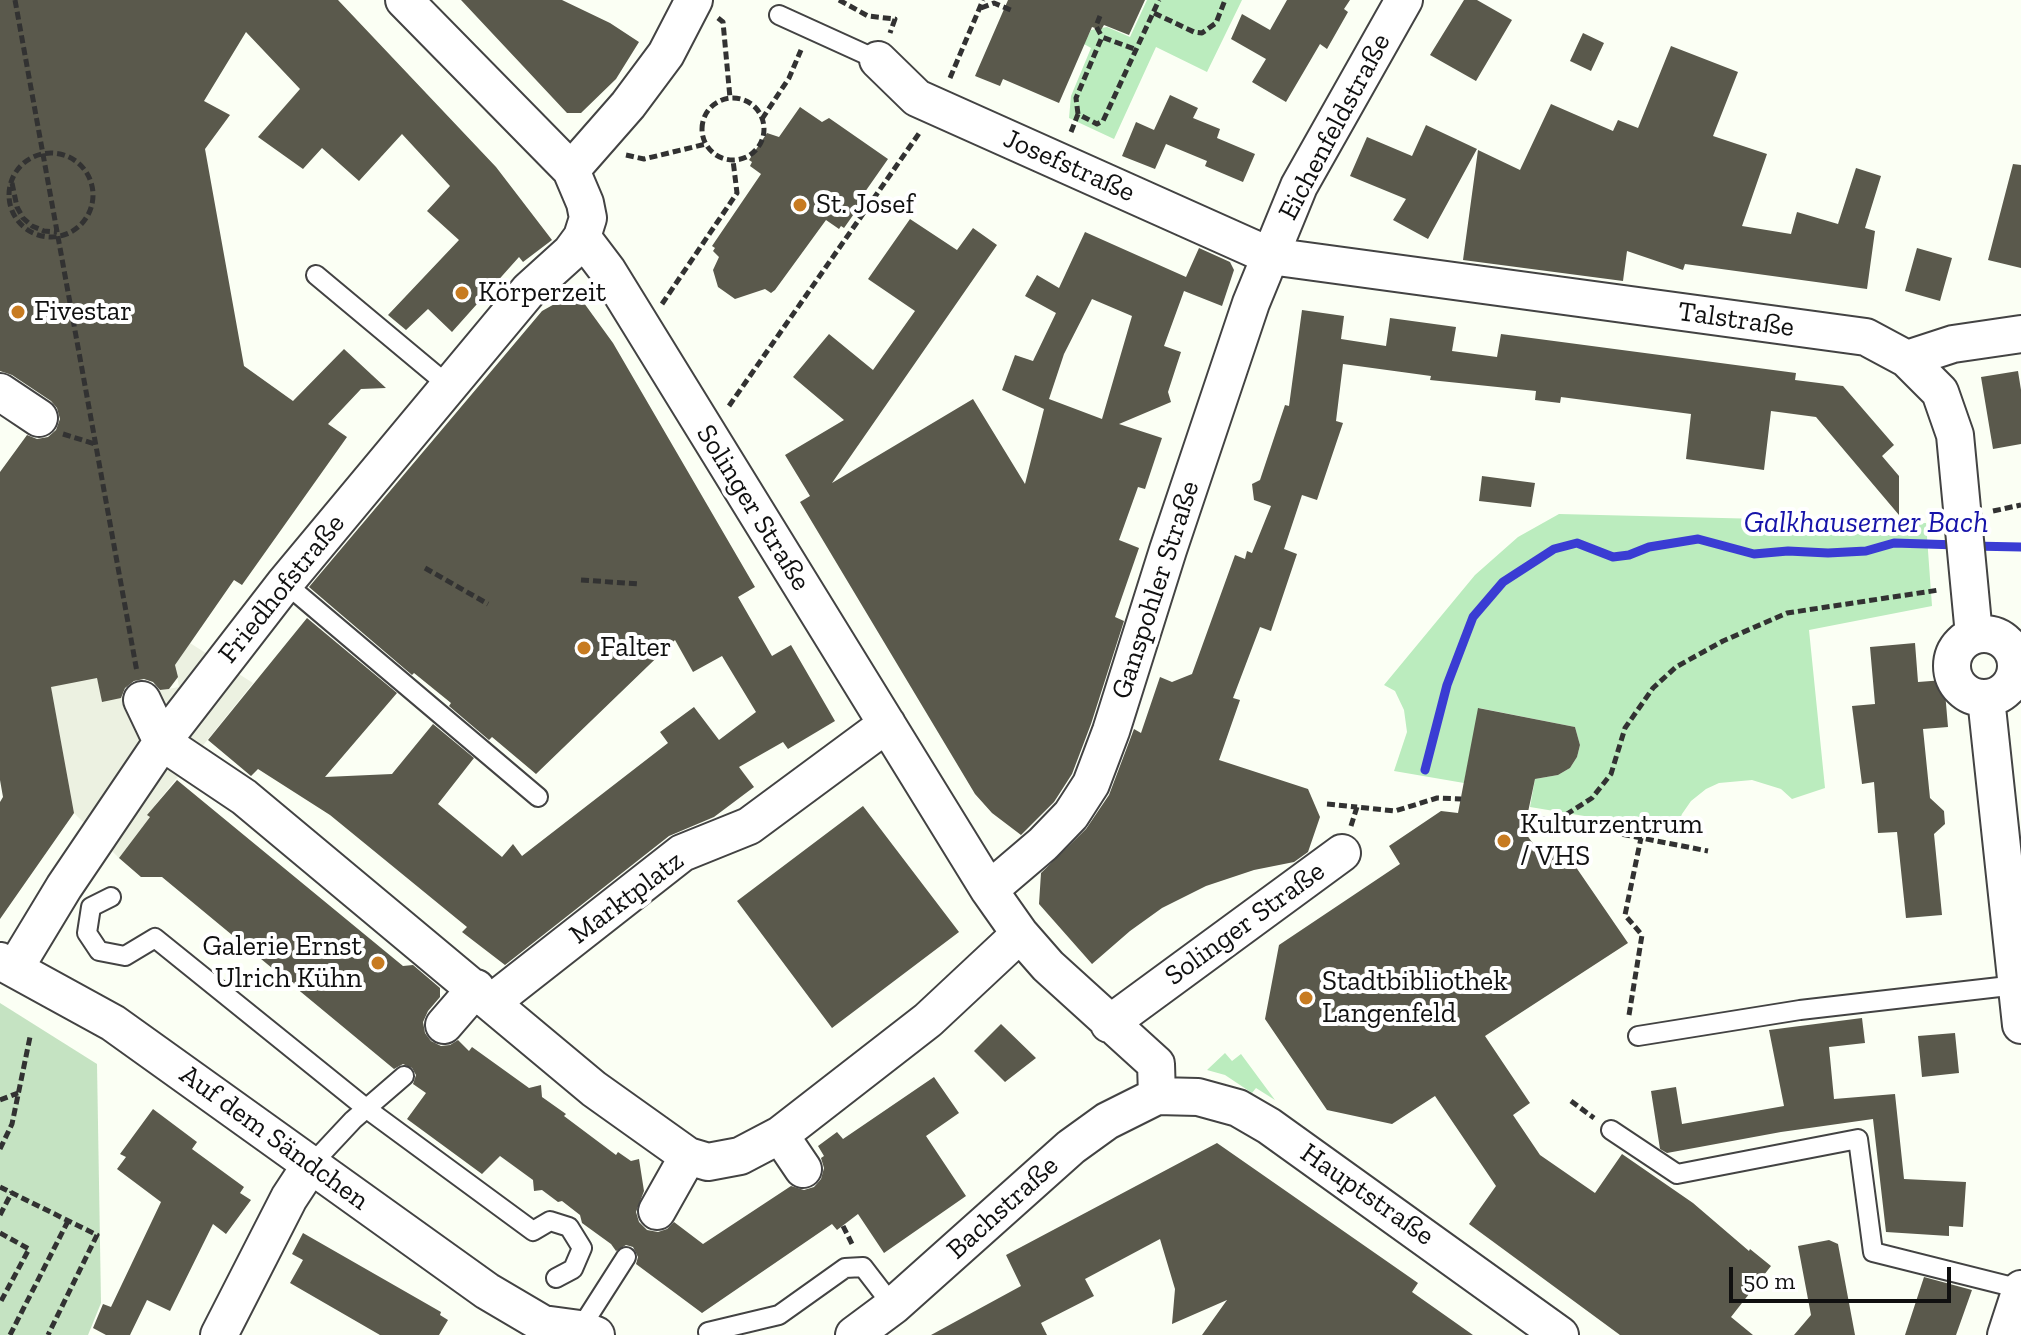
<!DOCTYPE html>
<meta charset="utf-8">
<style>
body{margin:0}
#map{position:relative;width:2021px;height:1335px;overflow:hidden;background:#fbfff4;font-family:"Zilla Slab",serif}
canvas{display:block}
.scale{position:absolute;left:1729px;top:1267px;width:222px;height:36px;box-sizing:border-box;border:4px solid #101010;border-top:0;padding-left:10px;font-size:24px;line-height:28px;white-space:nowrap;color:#101010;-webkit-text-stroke:6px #fff;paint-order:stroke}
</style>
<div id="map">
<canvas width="2021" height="1335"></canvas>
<div class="scale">50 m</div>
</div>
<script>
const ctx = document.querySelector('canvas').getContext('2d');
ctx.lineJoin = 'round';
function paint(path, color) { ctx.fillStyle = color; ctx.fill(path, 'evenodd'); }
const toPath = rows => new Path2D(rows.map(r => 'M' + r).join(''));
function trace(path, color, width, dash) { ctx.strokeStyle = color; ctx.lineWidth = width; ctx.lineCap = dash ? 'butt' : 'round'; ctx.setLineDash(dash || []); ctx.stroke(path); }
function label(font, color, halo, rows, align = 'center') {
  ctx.font = font + ' "Zilla Slab",serif'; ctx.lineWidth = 8; ctx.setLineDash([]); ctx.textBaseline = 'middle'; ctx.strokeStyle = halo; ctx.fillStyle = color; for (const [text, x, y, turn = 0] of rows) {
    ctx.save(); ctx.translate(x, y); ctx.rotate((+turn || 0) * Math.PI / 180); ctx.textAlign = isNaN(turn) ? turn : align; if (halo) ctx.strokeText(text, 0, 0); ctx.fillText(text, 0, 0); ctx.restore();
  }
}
const green = toPath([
 [1147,0,1242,0,1207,72,1156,47,1114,139,1069,118,1071,96,1091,48,1084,44,1091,30,1107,27,1130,37],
 [1559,514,1926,523,1932,606,1809,630,1825,788,1792,799,1781,789,1752,780,1719,783,1706,789,1691,801,1682,814,1675,831,1530,807,1535,779,1558,775,1570,768,1577,757,1580,745,1575,727,1479,708,1464,783,1394,771,1407,732,1404,710,1395,691,1384,685,1475,575,1518,537],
 [1225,1053,1232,1061,1241,1054,1275,1100,1256,1088,1252,1093,1225,1075,1207,1070]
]);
const cemetery = toPath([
 [0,1003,97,1064,101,1303,88,1335,0,1335]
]);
const plaza = toPath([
 [190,643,253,683,148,814,150,817,119,858,74,813,49,678,97,678,102,701,179,687,175,665]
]);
const stream = toPath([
 [1972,546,2021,547],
 [1425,770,1447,685,1473,617,1503,582,1554,549,1577,543,1613,557,1629,555,1649,547,1698,539,1754,554,1788,551,1828,553,1866,551,1894,543,1958,545]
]);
const building = toPath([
 [0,0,338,0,496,167,552,240,523,262,519,257,452,332,428,309,406,330,388,315,459,240,427,211,450,186,402,134,359,181,322,148,303,169,258,137,300,89,246,32,204,101,230,115,205,149,244,366,293,401,344,349,386,388,361,389,328,424,347,437,242,585,234,580,175,665,178,677,169,689,160,690,153,682,144,679,134,681,125,688,121,698,102,702,97,678,51,687,74,813,0,919,0,802,3,797,0,780,0,472,27,435,37,439,48,437,56,430,60,419,57,408,51,401,12,375,0,371],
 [461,0,562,0,610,23,639,42,616,79,581,113,567,113],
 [1008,0,1145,0,1129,35,1104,25,1101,30,1092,27,1059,103,1003,79,1000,86,975,76],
 [1287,0,1350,0,1344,9,1348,12,1327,49,1320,44,1286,102,1252,82,1266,59,1231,39,1242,14,1270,30],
 [1464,0,1477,0,1512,20,1476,81,1430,55],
 [1583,33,1604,43,1591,71,1570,61],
 [1671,46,1738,72,1713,136,1767,154,1742,226,1791,234,1797,212,1838,224,1856,168,1881,176,1865,228,1875,231,1867,289,1685,264,1683,270,1627,251,1623,281,1463,260,1478,150,1520,170,1551,104,1613,131,1618,120,1638,128],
 [1170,95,1198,108,1193,118,1220,129,1217,138,1255,154,1243,182,1205,166,1207,161,1166,144,1155,169,1122,156,1136,122,1154,130],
 [800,107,822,122,829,118,888,159,860,199,863,201,844,228,841,226,839,229,826,220,775,290,771,293,765,289,735,299,718,287,713,270,719,257,713,251,715,248,712,246,761,174,750,166,752,162,749,160,767,133,779,137],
 [1426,125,1477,149,1428,239,1393,220,1406,199,1350,176,1367,137,1412,156],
 [2013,164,2021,165,2021,268,1988,260],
 [910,219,957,250,973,228,997,245,832,483,973,399,1025,484,1044,409,1002,390,1015,355,1033,361,1056,313,1025,296,1037,275,1059,288,1085,232,1186,277,1199,248,1230,262,1234,270,1222,306,1184,291,1164,346,1181,352,1168,392,1171,402,1119,424,1162,438,1145,489,1138,487,1119,540,1139,548,1115,617,1124,621,1091,724,1072,774,1054,802,1021,835,992,813,975,794,800,502,810,496,785,455,844,420,793,377,829,334,873,370,915,311,868,279],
 [1092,299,1132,316,1102,419,1049,399,1064,354],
 [1917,248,1952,258,1940,301,1905,291],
 [576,292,613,343,755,587,738,597,772,656,791,645,835,721,788,749,783,742,739,767,754,787,714,817,669,836,505,965,462,932,467,927,330,815,258,769,251,776,208,740,307,618,397,693,325,777,392,774,433,724,474,758,438,804,502,857,513,844,522,856,668,743,660,732,694,707,719,740,756,712,722,656,693,672,675,640,536,774,492,737,489,740,449,706,451,703,414,673,412,675,309,587,542,311],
 [1302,310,1344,316,1341,339,1386,346,1390,318,1456,327,1452,351,1497,357,1501,334,1796,373,1795,380,1843,386,1894,445,1882,456,1899,476,1899,515,1816,417,1771,411,1764,470,1686,459,1691,414,1561,397,1560,403,1535,400,1536,391,1430,380,1431,376,1343,364,1336,421,1343,423,1317,500,1302,495,1284,549,1297,554,1271,631,1260,627,1233,698,1240,700,1219,760,1308,789,1320,817,1308,852,1294,862,1254,870,1206,886,1162,908,1130,931,1092,964,1039,904,1041,873,1086,829,1109,795,1134,729,1141,733,1160,677,1172,682,1192,674,1235,555,1245,559,1247,551,1252,553,1271,506,1254,500,1252,484,1260,480,1285,405,1289,406],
 [2018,371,2021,390,2021,444,1993,449,1981,377],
 [1482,476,1535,483,1531,507,1479,501],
 [1915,643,1918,682,1944,680,1948,727,1923,729,1930,798,1944,811,1945,824,1934,834,1942,915,1906,918,1897,832,1878,833,1874,782,1862,784,1852,706,1875,704,1870,647],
 [1478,708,1575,727,1580,745,1577,757,1570,768,1558,775,1535,779,1524,831,1544,859,1553,852,1561,863,1569,857,1628,943,1485,1036,1530,1103,1513,1115,1540,1155,1595,1193,1622,1154,1693,1203,1749,1251,1750,1249,1771,1266,1731,1317,1753,1335,1620,1335,1469,1224,1496,1186,1435,1096,1392,1124,1327,1110,1265,1019,1279,945,1400,864,1389,846,1441,811,1458,813],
 [177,780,403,966,413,965,440,988,440,997,428,1011,423,1022,425,1033,431,1041,441,1046,450,1045,458,1040,469,1051,472,1047,529,1088,541,1085,542,1097,566,1114,564,1116,616,1155,618,1152,631,1161,639,1159,644,1191,636,1212,639,1222,647,1230,658,1232,667,1229,674,1222,703,1244,791,1186,804,1190,814,1187,821,1179,824,1168,821,1158,824,1156,818,1146,837,1132,843,1139,934,1077,959,1113,926,1136,966,1196,884,1253,858,1214,837,1230,832,1224,702,1313,636,1264,638,1257,633,1247,626,1245,616,1251,611,1244,582,1223,580,1215,562,1201,558,1202,542,1190,534,1191,533,1180,500,1156,482,1174,407,1119,426,1093,413,1084,416,1075,412,1068,403,1064,394,1069,162,877,141,877,119,858,150,817,147,815],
 [863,806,959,932,832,1028,737,901],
 [1862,1018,1865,1043,1829,1047,1834,1099,1895,1094,1904,1179,1966,1182,1963,1227,1949,1226,1949,1236,1886,1232,1873,1119,1781,1132,1667,1153,1660,1149,1651,1091,1676,1087,1682,1124,1784,1106,1769,1030],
 [1001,1024,1036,1058,1005,1082,974,1051],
 [1955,1033,1959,1073,1922,1077,1918,1036],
 [153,1109,197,1142,192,1149,244,1187,240,1193,251,1200,226,1234,213,1224,170,1311,147,1300,130,1335,106,1335,93,1328,103,1304,111,1307,161,1202,117,1169,126,1157,120,1154],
 [1217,1143,1418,1283,1412,1292,1473,1335,1202,1335,1227,1300,1172,1324,1175,1289,1160,1239,1085,1279,1094,1296,1041,1323,1047,1335,931,1335,1021,1286,1006,1255],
 [303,1233,441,1312,440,1315,448,1320,439,1335,380,1335,290,1283,303,1260,292,1254],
 [1829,1240,1838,1244,1855,1335,1794,1335,1811,1315,1798,1246],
 [1924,1277,1972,1290,1956,1335,1905,1335]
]);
const path = toPath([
 [15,0,137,672],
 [839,0,868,16,895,19,890,33],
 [981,8,994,3,1013,11],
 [1154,13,1194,32,1202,33,1216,23,1225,0],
 [1100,16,1096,26,1102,37],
 [718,18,723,22,730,98],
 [950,78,983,0],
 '702 129a31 31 0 1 1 62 0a31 31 0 1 1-62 0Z',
 [1078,114,1076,98,1102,37,1137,50],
 [762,119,789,78,801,50],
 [1071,132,1078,114,1097,124,1103,121,1159,0],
 '9 195a42 42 0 1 1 84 0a42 42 0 1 1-84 0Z',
 [626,155,644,159,706,144],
 [12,183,17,207,23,218,32,226,44,231,57,232],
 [662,304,737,193,733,160],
 [729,406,920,132],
 [63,434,95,444],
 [1993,511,2021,505],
 [425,568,488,604],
 [581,580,640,584],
 [1327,804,1357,807],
 [1528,816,1708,851],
 [1556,821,1592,798,1611,774,1625,728,1653,688,1676,667,1723,641,1787,613,1939,590],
 [1351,826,1357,807,1395,811,1437,798,1461,799],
 [1629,1015,1642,935,1625,915,1641,838],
 [0,1100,18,1093],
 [1571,1101,1594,1118],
 [0,1149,12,1124,30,1037],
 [0,1187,97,1235,48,1335],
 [0,1215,12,1192],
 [843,1226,853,1246],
 [0,1233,29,1249,0,1303],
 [10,1335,68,1221]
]);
const lane = toPath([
 [779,15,878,60],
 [316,275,449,386],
 [285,583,538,797],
 [111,897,91,907,87,933,99,951,125,956,155,938,367,1109,533,1231,550,1221,569,1227,582,1248,573,1269,556,1278],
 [1638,1036,1800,1010,2017,985],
 [1611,1130,1677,1174,1858,1139,1873,1252,2021,1289],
 [310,1166,353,1120,404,1076],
 [580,1329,626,1257],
 [708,1332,779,1315,845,1268,863,1267,893,1306]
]);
const street = toPath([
 [878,60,917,98,1270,256,1866,337,1907,359,1940,392,1955,435,1974,635],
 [571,170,628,105,666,54,694,0],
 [582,237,607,270,989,890,1020,934,1048,966,1156,1064,1157,1096],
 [1907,359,1953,344,2021,334],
 [0,392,39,418],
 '1952 666a32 32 0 1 1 64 0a32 32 0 1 1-64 0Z',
 [1986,698,2021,1025],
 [142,700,162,742],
 [162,742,244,797,594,1089,688,1156,708,1162,740,1156,780,1135,928,1020,1020,934],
 [989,890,1043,844,1071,815,1091,784,1111,731,1168,550,1251,303,1299,186,1404,0],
 [0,961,113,1023,487,1291,543,1324,555,1335],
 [15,968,64,887,162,742,285,583,529,290,571,252,582,237,588,218,585,203,571,170,404,0],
 [492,1002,682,853,749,826,887,724],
 [1109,1024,1342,853],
 [444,1025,476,988],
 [780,1135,803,1169],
 [657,1211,688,1156],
 [543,1324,580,1329,596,1335],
 [219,1335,289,1198,310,1166],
 [854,1335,893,1306,1071,1147,1107,1121,1157,1096,1198,1097,1238,1108,1269,1126,1560,1335],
 [2006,1335,2021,1289]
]);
const markers = [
 [800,205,8,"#c77b21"],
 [462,293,8,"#c77b21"],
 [18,312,8,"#c77b21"],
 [584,648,8,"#c77b21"],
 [1504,841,8,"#c77b21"],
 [378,963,8,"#c77b21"],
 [1306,998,8,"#c77b21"]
];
const streetNames = [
 ["Eichenfeldstraße",1335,127,-62],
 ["Josefstraße",1069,166,24],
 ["Talstraße",1736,320,8],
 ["Solinger Straße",753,508,58],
 ["Friedhofstraße",282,589,-51],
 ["Ganspohler Straße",1156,590,-72],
 ["Marktplatz",627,898,-37],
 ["Solinger Straße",1245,924,-36],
 ["Auf dem Sändchen",274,1138,36],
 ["Hauptstraße",1367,1195,35],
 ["Bachstraße",1003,1208,-42]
];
const poiNames = [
 ["St. Josef",816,205],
 ["Körperzeit",478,293],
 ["Fivestar",34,312],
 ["Falter",600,648],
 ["Kulturzentrum",1520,825],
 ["/ VHS",1520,857],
 ["Galerie Ernst",362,947,"right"],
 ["Ulrich Kühn",362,979,"right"],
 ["Stadtbibliothek",1322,982],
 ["Langenfeld",1322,1014]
];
const waterNames = [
 ["Galkhauserner Bach",1866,523]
];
paint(green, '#bbecbe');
paint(cemetery, '#c5e3c2');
paint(plaza, '#ecf1e1');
trace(stream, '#3a3cd3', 9);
paint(building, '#5a594c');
trace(lane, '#434343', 22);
trace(street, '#434343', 40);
trace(path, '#323232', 5, [8, 4]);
trace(lane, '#fff', 18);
trace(street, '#fff', 36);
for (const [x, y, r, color] of markers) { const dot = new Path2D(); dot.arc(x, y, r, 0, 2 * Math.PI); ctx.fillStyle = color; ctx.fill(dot); trace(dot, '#fff', 3); }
label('28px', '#101010', '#fff', streetNames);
label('28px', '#101010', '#fff', poiNames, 'left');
label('italic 30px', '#1613a9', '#fff', waterNames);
</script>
